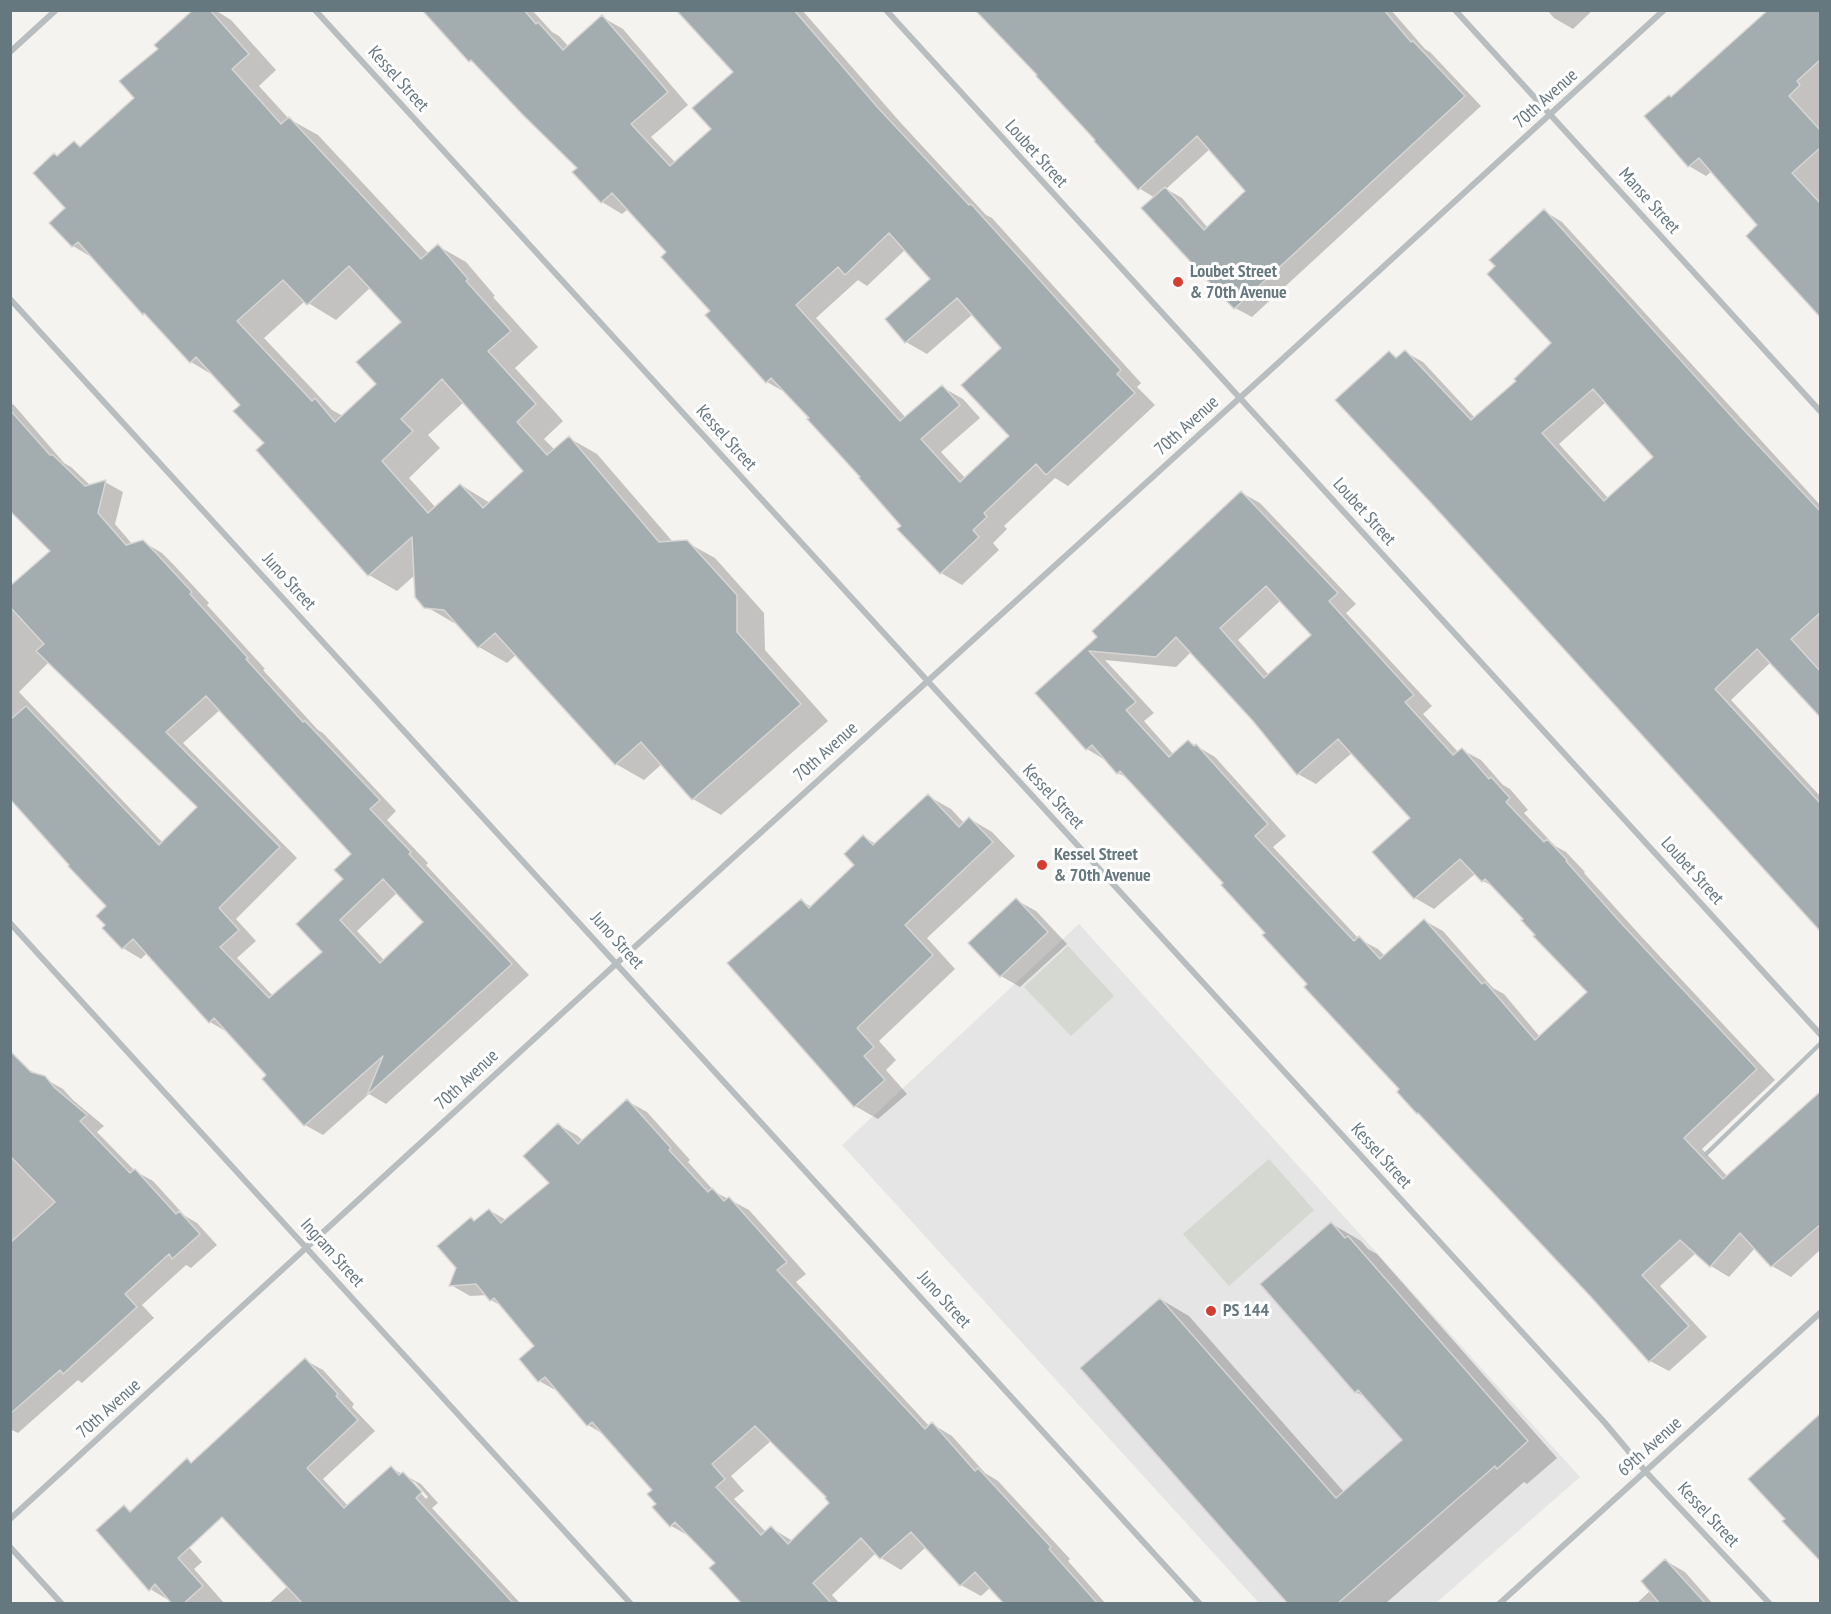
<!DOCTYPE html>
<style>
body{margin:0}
#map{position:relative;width:1831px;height:1614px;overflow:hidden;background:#f4f3f0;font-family:"PT Sans Narrow",sans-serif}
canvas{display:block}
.frame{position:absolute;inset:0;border:12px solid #65777f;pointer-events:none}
</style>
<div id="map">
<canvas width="1831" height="1614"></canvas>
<div class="frame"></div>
</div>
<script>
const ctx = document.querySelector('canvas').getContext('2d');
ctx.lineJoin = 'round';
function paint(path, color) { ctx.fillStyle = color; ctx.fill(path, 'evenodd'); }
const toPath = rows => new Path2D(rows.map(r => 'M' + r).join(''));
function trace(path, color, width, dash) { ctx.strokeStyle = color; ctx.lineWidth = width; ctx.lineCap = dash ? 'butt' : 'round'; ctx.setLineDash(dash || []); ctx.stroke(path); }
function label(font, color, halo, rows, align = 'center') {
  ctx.font = font + ' "PT Sans Narrow",sans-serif'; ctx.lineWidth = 6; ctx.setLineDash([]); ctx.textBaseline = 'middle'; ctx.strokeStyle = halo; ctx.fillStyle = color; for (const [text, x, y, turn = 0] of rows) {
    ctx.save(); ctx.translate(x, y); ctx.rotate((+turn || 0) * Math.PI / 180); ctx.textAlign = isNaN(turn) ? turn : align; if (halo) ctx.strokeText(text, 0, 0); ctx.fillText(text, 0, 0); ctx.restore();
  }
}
const built = toPath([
 [1079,924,1580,1477,1436,1603,1259,1603,842,1145]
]);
const green = toPath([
 [1068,946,1114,996,1071,1036,1024,987],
 [1269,1159,1314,1210,1229,1286,1183,1234]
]);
const shadow = toPath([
 [196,10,215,10,231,20,276,70,259,86,289,119,318,135,429,254,438,246,466,262,495,296,493,297,538,347,515,368,563,421,544,439,555,450,569,438,597,454,673,542,686,542,715,558,764,613,765,650,828,721,721,815,693,799,663,763,644,780,616,764,517,654,507,663,479,647,458,623,454,623,425,606,415,575,397,591,369,575,258,450,266,443,242,405,216,377,191,362,151,318,144,314,93,258,73,246,51,223,67,208,58,158,74,143,82,147,136,98,160,49],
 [371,287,403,322,378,385,343,416,332,410,264,338,305,301,336,320],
 [464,402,525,472,490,503,461,485,436,508,409,478,440,448,428,435],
 [425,10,532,10,552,32,559,36,569,47,602,17,623,29,688,105,651,137,676,163,713,129,735,72,678,10,802,10,900,122,986,215,992,218,1141,383,1137,387,1155,405,1068,486,1055,478,1004,526,1007,529,993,543,999,550,962,585,941,573,862,477,811,418,788,394,767,382,712,311,668,252,628,209,622,214,602,202,579,168,479,66,470,61],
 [906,249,933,280,906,342,927,354,973,314,1003,348,1011,436,966,479,941,452,980,418,963,399,942,387,906,418,816,318,858,280,867,286],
 [979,10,1391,10,1425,49,1430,52,1481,106,1252,317,1235,308,1155,198,1139,188],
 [1210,149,1247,191,1208,228,1182,198,1166,189],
 [1547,10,1593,10,1573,29,1554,18],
 [1820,10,1820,317,1759,225,1712,171,1706,176,1689,166,1646,116,1672,98],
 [1544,211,1562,222,1820,505,1820,716,1771,662,1731,700,1820,796,1820,929,1389,353,1399,358,1405,352,1423,362,1475,418,1518,381,1553,344],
 [1606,402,1655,457,1608,498,1559,444],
 [10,403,14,405,64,463,71,467,91,486,105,482,123,492,115,524,133,545,143,542,162,553,173,564,209,603,207,605,265,669,263,670,318,730,323,733,396,811,387,820,428,863,426,865,529,975,386,1104,369,1094,323,1135,305,1125,268,1075,227,1032,210,1022,147,953,141,959,123,948,104,928,107,925,109,906,10,797,10,587,52,551,10,509],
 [49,662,200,807,163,843,19,692],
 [221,709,353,854,324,952,273,996,237,958,256,941,236,919,297,858,183,743],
 [397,893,425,922,385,961,357,931],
 [1242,493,1260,503,1356,604,1346,613,1432,706,1423,714,1459,753,1462,750,1481,760,1503,785,1510,789,1528,810,1524,813,1555,846,1566,852,1585,872,1584,873,1639,934,1775,1080,1702,1149,1728,1177,1820,1103,1820,1250,1791,1277,1772,1266,1756,1247,1729,1277,1711,1266,1696,1253,1660,1286,1707,1337,1669,1371,1650,1361,1424,1116,1418,1113,1402,1089,1225,883,1129,779,1118,773,1105,760,1087,749,1037,693,1100,637],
 [1281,600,1313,635,1269,675,1238,640],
 [1191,652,1253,721,1298,774,1316,784,1352,753,1412,818,1415,898,1434,909,1476,873,1483,881,1494,887,1525,919,1537,935,1589,993,1540,1037,1504,994,1493,988,1443,931,1425,921,1385,956,1378,949,1359,939,1273,847,1286,836,1215,757,1188,741,1174,755,1144,721,1154,713,1105,660,1176,667],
 [928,796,951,809,965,824,970,819,992,832,1015,856,927,938,955,969,879,1041,896,1060,886,1070,907,1094,878,1119,855,1106,801,901,812,907,857,865,864,837,876,844],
 [1016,900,1036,911,1067,944,1020,987,1001,976],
 [24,1067,63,1089,73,1100,104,1126,97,1132,135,1171,153,1181,185,1216,197,1223,217,1245,191,1268,186,1265,142,1305,154,1318,82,1383,78,1380,18,1433,10,1429,10,1074],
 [627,1101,647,1112,690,1160,688,1162,715,1192,749,1210,806,1274,796,1282,930,1427,932,1424,952,1436,985,1473,998,1481,1070,1559,1068,1561,1106,1604,1010,1604,991,1587,981,1596,961,1585,926,1547,901,1570,881,1558,876,1553,832,1595,840,1604,744,1604,717,1563,691,1537,671,1526,658,1504,654,1490,605,1435,588,1425,559,1392,539,1381,537,1346,503,1307,491,1300,488,1295,470,1296,451,1285,458,1268,471,1219,475,1222,489,1210,506,1220,551,1183,559,1125,578,1136,583,1141],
 [772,1440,829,1497,831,1503,793,1541,771,1528,766,1532,734,1499,744,1491,731,1476],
 [1332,1224,1361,1241,1368,1249,1377,1254,1557,1458,1527,1484,1524,1482,1385,1604,1290,1604,1160,1299,1189,1316,1344,1492,1405,1440,1367,1398,1356,1392],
 [305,1360,323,1370,354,1404,352,1407,375,1431,323,1479,348,1506,391,1468,421,1484,438,1503,432,1508,521,1604,268,1604,288,1586],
 [408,1479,415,1482,428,1497,426,1499],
 [124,1507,133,1512,159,1513,202,1562,194,1569,225,1604,174,1604,169,1598,167,1599,150,1589],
 [1666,1561,1685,1572,1713,1604,1636,1604,1651,1590]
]);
const building = toPath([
 [193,10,210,10,249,54,232,69,281,124,289,117,421,259,438,244,468,279,466,281,511,331,488,351,536,404,517,422,547,455,569,436,659,542,687,540,737,595,737,632,801,704,692,800,641,742,615,765,495,633,478,648,444,610,424,608,415,597,412,537,368,576,256,450,264,443,233,411,240,405,196,357,190,363,144,313,143,315,78,242,72,247,49,223,65,208,33,173,54,153,57,156,74,141,80,147,134,98,119,81,158,49,154,45,193,10],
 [349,266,401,322,356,362,376,384,335,422,315,398,312,401,237,321,283,280,307,305,349,266],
 [442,379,523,471,483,508,460,484,428,513,382,461,413,431,401,419,442,379],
 [422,10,524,10,536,24,538,22,563,50,602,15,668,92,631,124,670,166,711,129,692,108,733,72,676,10,794,10,879,109,969,205,971,204,1121,370,1117,374,1135,393,1046,475,1036,464,984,513,987,517,973,530,979,537,940,574,897,529,901,526,859,478,860,477,807,419,809,418,771,378,766,383,705,315,710,311,661,257,666,252,612,193,601,203,572,172,577,168,523,115,471,60,469,62,422,10],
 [889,233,930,279,885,319,905,343,957,298,1001,348,961,385,1009,436,960,482,921,439,960,405,942,385,900,421,796,305,838,267,845,275,889,233],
 [975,10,1384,10,1411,42,1413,41,1465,96,1234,309,1141,208,1165,187,1204,230,1245,191,1197,136,1138,190,1094,141,1095,140,1036,76,1037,75,975,10],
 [1768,10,1821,10,1821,59,1797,81,1800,85,1789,96,1821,131,1821,147,1792,173,1821,204,1821,318,1746,236,1757,225,1699,158,1688,167,1644,116,1669,95,1671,97,1768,10],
 [1544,209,1741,427,1821,512,1821,612,1791,639,1821,672,1821,718,1757,649,1715,689,1821,804,1821,932,1432,504,1335,400,1389,351,1396,358,1405,350,1471,420,1516,381,1514,379,1551,343,1487,274,1495,266,1489,260,1544,209],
 [1593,389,1653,457,1604,501,1542,433,1593,389],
 [10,410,50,455,53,455,85,486,106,480,98,513,126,545,143,540,155,552,192,592,190,594,248,658,246,659,303,722,305,721,380,800,370,809,411,852,409,854,512,964,367,1095,383,1056,304,1126,262,1079,266,1075,214,1018,209,1023,133,939,122,949,102,928,105,925,96,916,106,906,68,866,69,865,10,799,10,720,26,706,159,845,197,807,36,651,44,644,10,607,10,586,50,551,10,511,10,410],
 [206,696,351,854,334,870,343,879,296,924,322,952,269,998,220,947,239,930,219,908,280,847,166,732,206,696],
 [383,879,423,922,380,963,340,920,383,879],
 [1241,491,1338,593,1329,601,1414,695,1405,702,1453,755,1462,748,1489,779,1491,777,1510,798,1506,802,1544,842,1547,839,1567,860,1566,861,1620,922,1757,1069,1684,1138,1723,1179,1821,1091,1821,1224,1771,1267,1740,1233,1710,1267,1680,1240,1642,1275,1689,1326,1649,1362,1591,1297,1418,1113,1417,1114,1397,1092,1399,1089,1304,987,1307,984,1262,935,1265,933,1221,885,1223,883,1120,771,1117,774,1092,745,1086,750,1035,693,1097,637,1092,631,1241,491],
 [1266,586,1311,635,1264,678,1220,628,1266,586],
 [1176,637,1253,721,1297,775,1338,739,1410,818,1372,852,1414,899,1460,859,1482,882,1485,879,1523,919,1521,920,1535,935,1533,936,1587,992,1535,1040,1485,982,1482,984,1424,919,1380,959,1359,936,1354,941,1255,836,1268,824,1196,744,1194,746,1188,740,1169,757,1126,710,1136,702,1089,651,1156,657,1176,637],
 [928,794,959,827,969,817,993,842,905,925,933,955,857,1028,874,1047,864,1056,885,1080,854,1107,727,963,801,899,809,908,854,865,844,854,863,835,873,845,928,794],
 [1016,898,1048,932,1000,977,968,943,1016,898],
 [10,1051,31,1072,45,1076,55,1088,87,1115,80,1121,130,1173,135,1169,176,1214,179,1211,200,1234,172,1259,169,1254,125,1294,137,1307,63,1374,60,1370,10,1414,10,1243,55,1202,10,1156,10,1051],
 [627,1099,671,1148,669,1150,708,1192,712,1188,724,1201,729,1197,787,1262,777,1270,925,1429,932,1422,975,1471,978,1468,1051,1547,1049,1549,1098,1604,1004,1604,975,1572,960,1586,911,1532,880,1559,861,1538,813,1583,832,1604,742,1604,709,1568,715,1563,675,1522,670,1527,652,1507,656,1504,647,1494,652,1490,592,1422,587,1426,545,1377,538,1382,519,1359,534,1346,494,1298,490,1301,476,1284,449,1286,456,1268,437,1246,471,1217,474,1221,489,1209,501,1223,549,1183,523,1156,558,1123,578,1144,627,1099],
 [755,1426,826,1497,825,1498,829,1503,788,1544,771,1526,761,1535,716,1487,725,1479,712,1464,755,1426],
 [1331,1222,1345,1238,1348,1236,1528,1441,1497,1469,1495,1466,1337,1604,1288,1604,1080,1368,1160,1298,1336,1498,1402,1440,1358,1390,1355,1393,1260,1284,1331,1222],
 [305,1358,338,1394,336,1396,358,1420,307,1468,344,1508,391,1466,399,1475,403,1472,422,1492,416,1498,514,1604,303,1604,222,1517,178,1558,203,1586,183,1604,172,1604,155,1584,149,1591,96,1530,124,1505,130,1512,187,1458,191,1463,305,1358],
 [1821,1413,1821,1562,1782,1521,1785,1519,1748,1479,1821,1413],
 [1665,1559,1706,1604,1660,1604,1641,1581,1665,1559]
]);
const service = toPath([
 [1706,1154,1820,1044]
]);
const minor = toPath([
 [315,10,1605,1423,1646,1472,1770,1604],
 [886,10,1820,1034],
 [1455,10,1820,411],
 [10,52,56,10],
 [10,299,1200,1604],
 [10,923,631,1604],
 [10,1519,617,963,1265,375,1664,10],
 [10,1547,62,1604],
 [1499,1604,1820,1313]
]);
const markers = [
 [1178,282,6,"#d43e30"],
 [1042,865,6,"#d43e30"],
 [1211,1311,6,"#d43e30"]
];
const streetNames = [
 ["Kessel Street",398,79,48],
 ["70th Avenue",1546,99,-42],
 ["Loubet Street",1036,154,48],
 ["Manse Street",1649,201,48],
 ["70th Avenue",1187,426,-42],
 ["Kessel Street",726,438,48],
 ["Loubet Street",1364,512,48],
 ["Juno Street",289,582,48],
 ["70th Avenue",826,752,-42],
 ["Kessel Street",1053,797,47],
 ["Loubet Street",1692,871,48],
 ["Juno Street",617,941,48],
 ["70th Avenue",467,1080,-43],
 ["Kessel Street",1381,1156,48],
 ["Ingram Street",332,1253,48],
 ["Juno Street",944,1300,48],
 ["70th Avenue",109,1409,-42],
 ["69th Avenue",1650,1447,-42],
 ["Kessel Street",1708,1515,47]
];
const poiNames = [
 ["Loubet Street",1190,272],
 ["& 70th Avenue",1190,293],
 ["Kessel Street",1054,855],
 ["& 70th Avenue",1054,876],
 ["PS 144",1223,1311]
];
paint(built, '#e4e5e4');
paint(green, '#d4d8d0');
paint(shadow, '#0003');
paint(building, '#a3acaf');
trace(building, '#d5d5d3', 1.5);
trace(service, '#b8bec0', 4.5);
trace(minor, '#b8bec0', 6);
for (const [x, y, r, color] of markers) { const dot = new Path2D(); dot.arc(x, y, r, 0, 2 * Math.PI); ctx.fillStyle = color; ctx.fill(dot); trace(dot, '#fff', 2); }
label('18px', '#65777f', '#fff', streetNames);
label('bold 18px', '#65777f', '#fff', poiNames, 'left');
</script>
